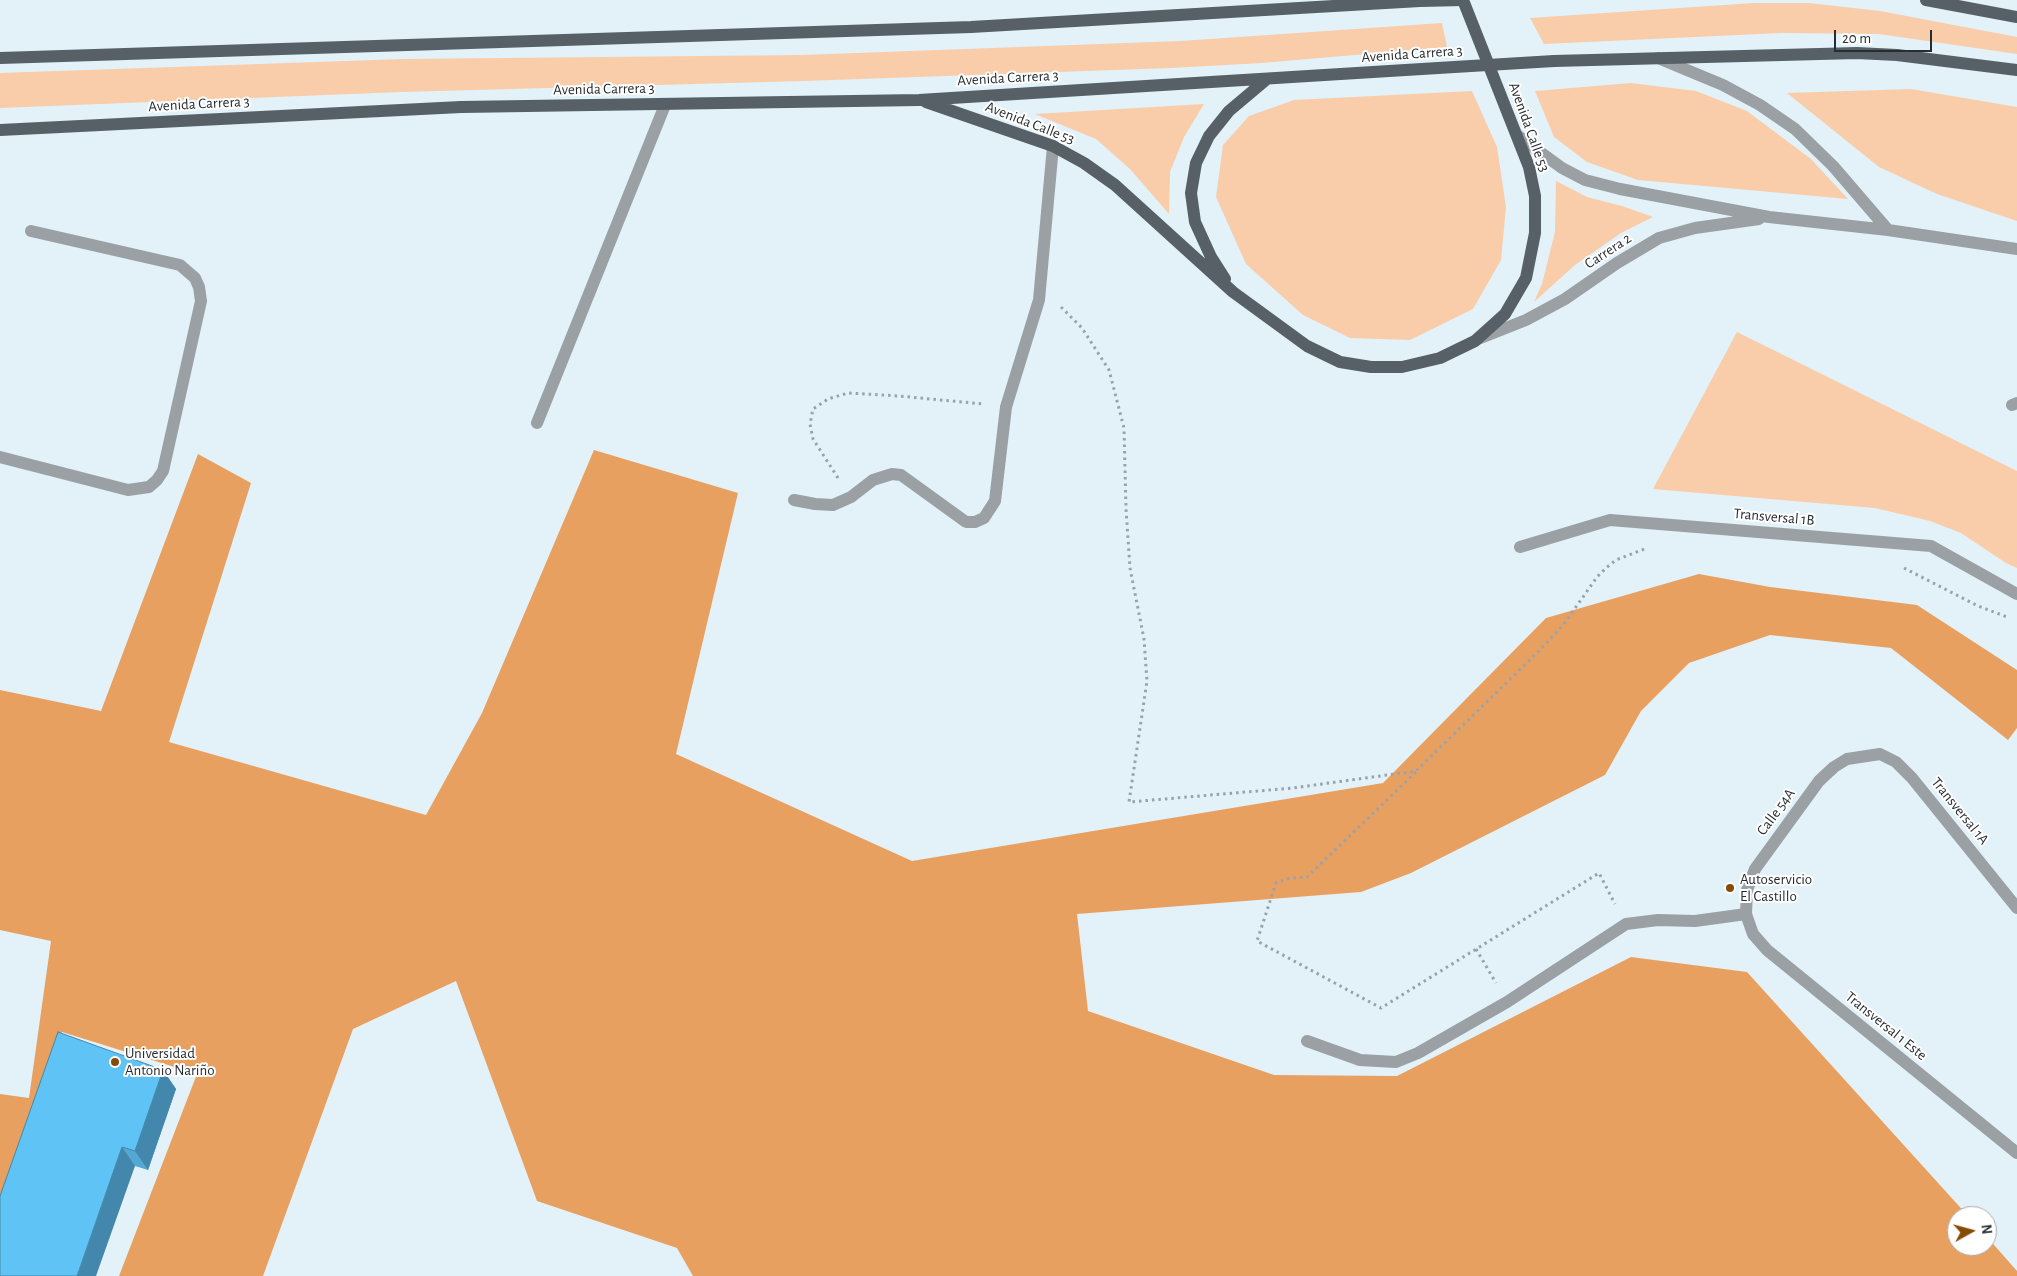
<!DOCTYPE html>
<meta charset="utf-8">
<style>
body{margin:0}
#map{position:relative;width:2017px;height:1276px;overflow:hidden;background:#e3f1f9;font-family:"Alegreya Sans",sans-serif}
canvas{display:block}
.north{position:absolute;left:1947px;top:1206px;width:50px;height:50px;box-sizing:border-box;background:#fff;border:1px solid #a9abac;border-radius:50%;rotate:83deg;font-size:14px;font-weight:700;line-height:20px;text-align:center;color:#272d30}
.north::after{content:'';display:block;margin:auto;width:18px;height:22px;background:#874b06;clip-path:polygon(50% 0,100% 100%,50% 72%,0 100%)}
.scale{position:absolute;left:1834px;top:30px;width:98px;height:22px;box-sizing:border-box;border:2px solid #272d30;border-top:0;padding-left:6px;font-size:15px;line-height:18px;white-space:nowrap;color:#272d30;-webkit-text-stroke:4px #fff;paint-order:stroke}
</style>
<div id="map">
<canvas width="2017" height="1276"></canvas>
<div class="north">N</div>
<div class="scale">20 m</div>
</div>
<script>
const ctx = document.querySelector('canvas').getContext('2d');
ctx.lineJoin = 'round';
function paint(path, color) { ctx.fillStyle = color; ctx.fill(path, 'evenodd'); }
const toPath = rows => new Path2D(rows.map(r => 'M' + r).join(''));
function trace(path, color, width, dash) { ctx.strokeStyle = color; ctx.lineWidth = width; ctx.lineCap = dash ? 'butt' : 'round'; ctx.setLineDash(dash || []); ctx.stroke(path); }
function label(font, color, halo, rows, align = 'center') {
  ctx.font = font + ' "Alegreya Sans",sans-serif'; ctx.lineWidth = 4; ctx.setLineDash([]); ctx.textBaseline = 'middle'; ctx.strokeStyle = halo; ctx.fillStyle = color; for (const [text, x, y, turn = 0] of rows) {
    ctx.save(); ctx.translate(x, y); ctx.rotate((+turn || 0) * Math.PI / 180); ctx.textAlign = isNaN(turn) ? turn : align; if (halo) ctx.strokeText(text, 0, 0); ctx.fillText(text, 0, 0); ctx.restore();
  }
}
const green = toPath([
 [1754,3,1809,3,1880,11,2017,37,2017,54,1879,34,1781,33,1544,44,1530,18],
 [1442,23,1447,47,1262,63,1171,68,804,81,401,92,0,108,0,73,403,59,803,55,1181,41],
 [1631,83,1696,91,1747,111,1811,159,1848,199,1638,180,1587,162,1554,137,1535,91],
 [1911,89,2017,107,2017,221,1937,194,1879,167,1787,93],
 [1472,91,1497,147,1506,207,1501,260,1473,309,1410,340,1350,338,1303,315,1246,264,1216,197,1223,145,1249,116,1294,100],
 [1204,104,1184,137,1170,172,1169,214,1130,169,1096,139,1035,114],
 [1556,181,1587,197,1622,206,1653,217,1621,233,1575,265,1534,302,1542,284,1555,232],
 [1737,332,2017,471,2017,568,2006,563,1961,533,1930,521,1875,508,1653,489]
]);
const forest = toPath([
 [594,450,738,493,676,754,912,861,1383,783,1546,618,1699,574,1770,587,1917,605,2017,670,2017,728,2008,740,1891,648,1770,635,1689,663,1641,711,1605,775,1411,873,1361,892,1077,914,1088,1011,1274,1075,1397,1076,1631,957,1747,972,1968,1216,1957,1216,1957,1246,1987,1246,1987,1237,2017,1271,2017,1276,693,1276,677,1248,537,1201,456,981,353,1029,263,1276,119,1276,197,1074,62,1032,0,1201,0,1094,29,1098,51,941,0,930,0,690,101,711,198,454,251,483,169,742,426,815,482,713]
]);
const path = toPath([
 [1061,307,1082,328,1109,370,1124,428,1126,509,1130,568,1144,639,1147,681,1129,802,1293,788,1416,771,1539,651,1564,624,1597,577,1606,568,1616,560,1647,548],
 [838,478,813,439,810,424,813,409,828,399,848,393,899,396,983,404],
 [1904,568,1978,606,2007,617],
 [1416,772,1307,877,1290,878,1276,883,1257,941,1381,1008,1599,873,1615,904],
 [1476,949,1496,983]
]);
const minor = toPath([
 [1658,58,1723,85,1760,105,1795,129,1833,166,1888,230],
 [1517,135,1562,168,1585,180,1620,189,1769,217,1888,230,2017,249],
 [1478,339,1526,320,1565,299,1617,263,1659,238,1695,228,1759,219],
 [2012,405,2017,403],
 [537,423,665,105],
 [0,457,128,490,149,487,157,480,163,471,201,301,199,287,195,278,180,265,31,231],
 [794,500,815,504,833,505,851,497,873,480,892,474,901,475,966,522,975,522,984,518,995,501,1006,407,1039,300,1053,146],
 [1520,547,1610,520,1931,546,2017,594],
 [2017,908,1912,778,1896,762,1880,754,1847,759,1834,767,1819,781,1755,869,1747,890,1746,914,1753,934,1767,950,2017,1153],
 [1307,1041,1360,1060,1396,1062,1418,1053,1507,1002,1626,924,1658,920,1695,921,1746,914]
]);
const major = toPath([
 [1926,0,2017,17],
 [0,58,971,27,1420,1],
 [1554,61,1857,53,1897,55,2017,70],
 [926,102,1053,146,1084,163,1115,185,1233,292,1307,346,1340,362,1371,367,1402,367,1440,358,1475,341,1505,314,1526,278,1535,233,1535,196,1529,167,1463,0],
 [0,130,461,107,919,100,1438,68],
 [1225,279,1211,257,1195,222,1191,193,1196,163,1209,136,1229,111,1267,79]
]);
const majorBridge = toPath([
 [1420,1,1463,0],
 [1438,68,1554,61]
]);
const wall = toPath([
 [163,1070,176,1089,148,1170,135,1166,0,1276]
]);
const shadedWall = toPath([
 [163,1070,176,1089,148,1170,135,1151],
 [122,1147,135,1166,96,1276,77,1276]
]);
const building = toPath([
 [58,1032,163,1070,135,1151,122,1147,77,1276,0,1276,0,1196,58,1032]
]);
const markers = [
 [1730,888,5,"#874b06"],
 [115,1062,5,"#874b06"]
];
const streetNames = [
 ["Avenida Carrera 3",1412,54,-4],
 ["Avenida Carrera 3",1008,78,-3],
 ["Avenida Carrera 3",604,89,-1],
 ["Avenida Carrera 3",199,104,-3],
 ["Avenida Calle 53",1030,123,21],
 ["Avenida Calle 53",1529,127,70],
 ["Carrera 2",1608,251,-33],
 ["Transversal 1B",1774,517,5],
 ["Transversal 1A",1960,811,51],
 ["Calle 54A",1776,812,-54],
 ["Transversal 1 Este",1886,1026,39]
];
const poiNames = [
 ["Autoservicio",1740,879],
 ["El Castillo",1740,896],
 ["Universidad",125,1053],
 ["Antonio Nariño",125,1070]
];
paint(green, '#f9cda9');
paint(forest, '#e8a061');
trace(path, '#98a3a9', 3, [2.5, 4]);
trace(minor, '#9aa0a4', 12);
trace(major, '#566066', 12);
trace(majorBridge, '#566066', 12);
paint(wall, '#53a8d4');
paint(shadedWall, '#4388ac');
paint(building, '#60c3f6');
trace(building, '#4388ac', 1);
for (const [x, y, r, color] of markers) { const dot = new Path2D(); dot.arc(x, y, r, 0, 2 * Math.PI); ctx.fillStyle = color; ctx.fill(dot); trace(dot, '#fff', 2); }
label('15px', '#272d30', '#fff', streetNames);
label('15px', '#272d30', '#fff', poiNames, 'left');
</script>
